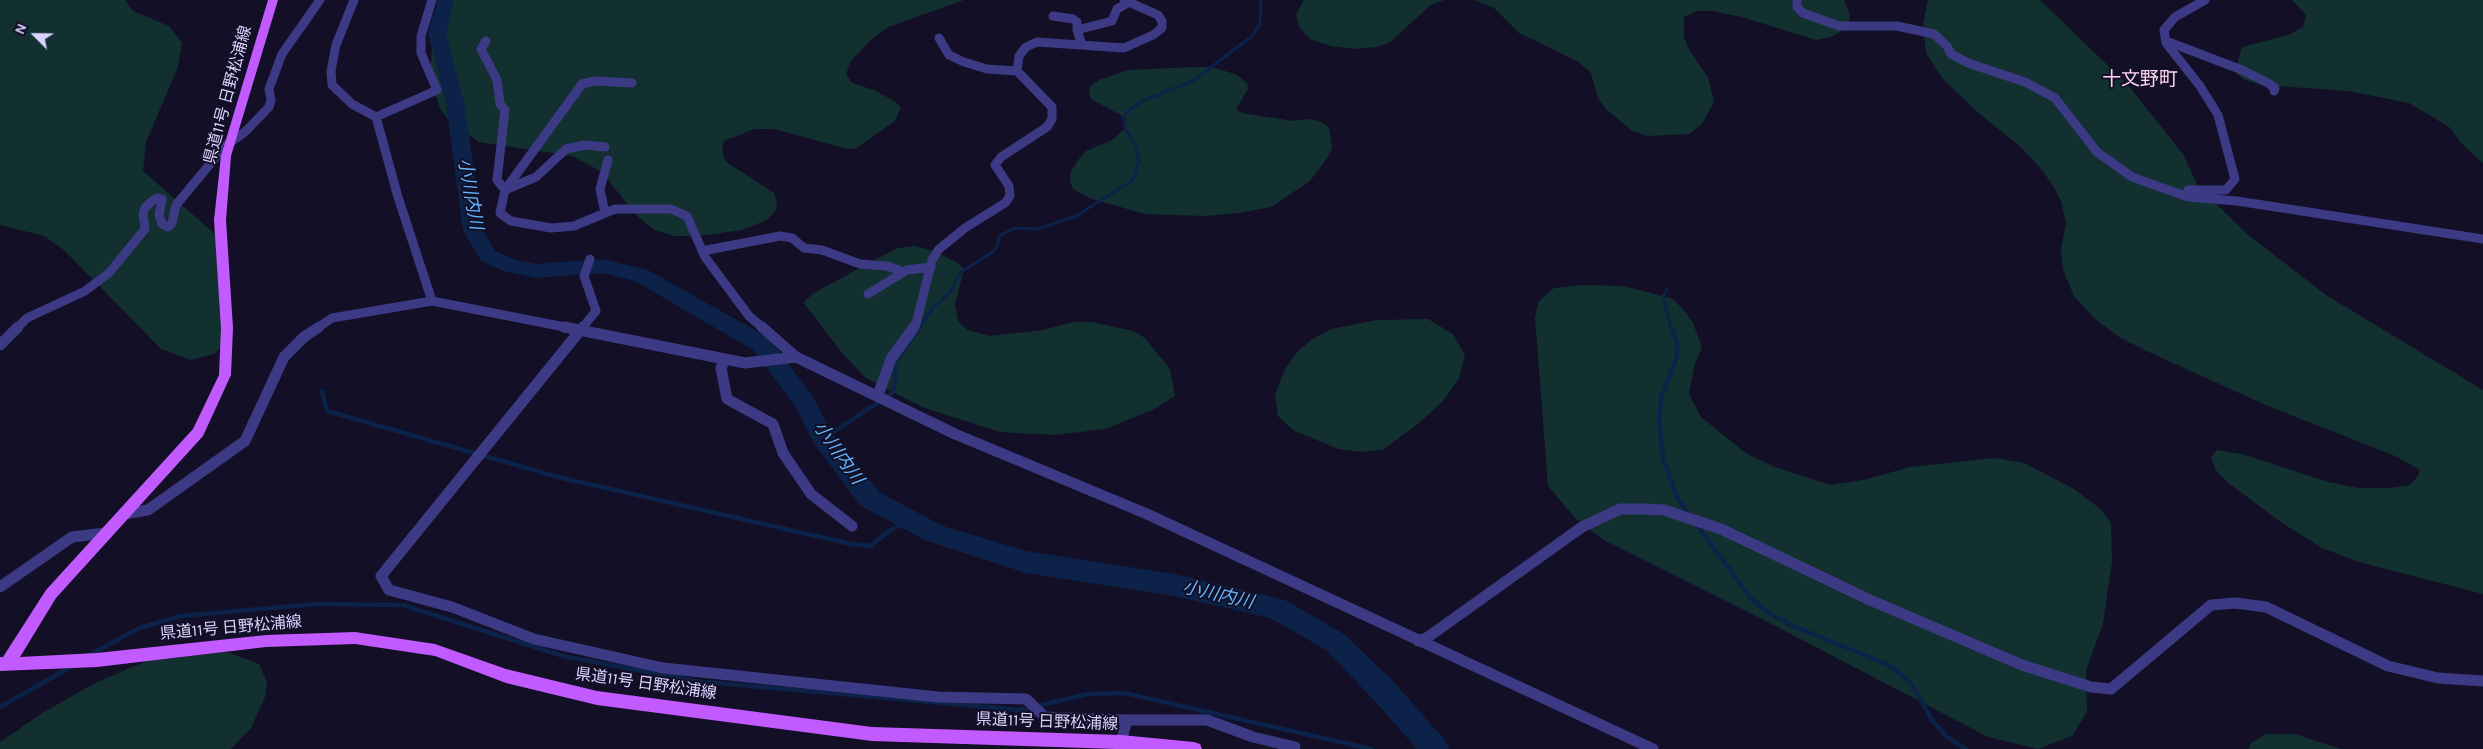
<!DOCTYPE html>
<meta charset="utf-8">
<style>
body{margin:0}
#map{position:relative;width:2483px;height:749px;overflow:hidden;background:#130f26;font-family:Karla,sans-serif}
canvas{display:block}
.north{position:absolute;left:10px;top:10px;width:50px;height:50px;-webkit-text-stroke:4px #130f26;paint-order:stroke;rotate:293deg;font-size:14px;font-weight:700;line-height:20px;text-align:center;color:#d9d4ff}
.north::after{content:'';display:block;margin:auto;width:18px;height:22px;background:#d9d4ff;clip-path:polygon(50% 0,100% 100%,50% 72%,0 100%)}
</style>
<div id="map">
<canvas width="2483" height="749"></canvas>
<div class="north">N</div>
</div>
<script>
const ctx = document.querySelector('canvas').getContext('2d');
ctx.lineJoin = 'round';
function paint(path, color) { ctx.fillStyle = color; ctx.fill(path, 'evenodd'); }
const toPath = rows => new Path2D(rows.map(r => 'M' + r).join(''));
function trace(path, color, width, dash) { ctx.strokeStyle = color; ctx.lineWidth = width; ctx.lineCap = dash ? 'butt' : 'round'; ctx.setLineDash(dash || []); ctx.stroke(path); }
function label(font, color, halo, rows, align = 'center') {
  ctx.font = font + ' Karla,"Noto Sans JP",sans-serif'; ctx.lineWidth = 4; ctx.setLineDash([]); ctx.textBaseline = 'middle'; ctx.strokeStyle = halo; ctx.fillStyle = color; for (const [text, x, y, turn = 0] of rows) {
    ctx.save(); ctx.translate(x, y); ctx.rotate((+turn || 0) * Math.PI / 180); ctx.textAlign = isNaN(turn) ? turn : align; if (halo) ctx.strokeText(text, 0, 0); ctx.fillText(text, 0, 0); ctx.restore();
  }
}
const green = toPath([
 [0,0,125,0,133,11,169,26,182,43,178,67,146,142,143,171,223,241,227,341,214,354,191,360,161,349,64,250,44,236,0,225],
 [448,0,964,0,888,27,872,39,851,61,846,74,852,83,874,90,896,102,901,108,895,121,855,149,844,148,774,129,754,129,724,141,722,149,725,161,774,193,777,202,776,210,767,220,742,230,698,236,674,236,654,230,635,214,602,172,572,156,479,142,448,119,440,109,430,76,432,47,447,21],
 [1304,0,1444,0,1431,5,1390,42,1377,47,1355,49,1331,46,1310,39,1299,27,1296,14],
 [1474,0,1844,0,1850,15,1848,26,1840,32,1831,37,1816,40,1745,18,1714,11,1697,11,1684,17,1684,37,1689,50,1708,77,1714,102,1702,124,1689,134,1647,136,1631,130,1606,109,1598,98,1591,73,1577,61,1519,33,1494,8],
 [1928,0,2040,0,2128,85,2183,154,2198,186,2246,233,2326,295,2483,390,2483,594,2359,562,2322,548,2282,523,2227,482,2215,469,2211,458,2216,450,2242,454,2328,482,2359,488,2389,488,2410,485,2418,476,2420,470,2395,456,2268,406,2151,353,2119,337,2096,320,2074,296,2063,270,2061,250,2066,223,2061,201,2053,186,2043,171,2021,147,1976,111,1942,78,1926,53,1923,24],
 [2292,0,2483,0,2483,163,2461,143,2449,127,2409,103,2348,91,2261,85,2243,79,2235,72,2242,47,2288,35,2303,27,2306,15],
 [1195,67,1211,67,1235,74,1247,83,1248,89,1236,109,1242,113,1293,121,1306,119,1319,121,1329,127,1332,148,1327,158,1310,181,1271,207,1239,213,1204,216,1145,214,1092,199,1073,189,1070,182,1071,171,1078,160,1086,151,1112,140,1125,128,1126,118,1091,99,1089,93,1090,86,1099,80,1128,70],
 [915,246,936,252,958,263,964,269,955,304,958,322,968,330,990,336,1043,330,1073,322,1092,322,1133,331,1145,338,1170,369,1175,396,1152,410,1105,429,1055,435,1000,432,922,407,866,378,843,354,803,302,814,293,876,259,898,248],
 [1582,285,1622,286,1644,291,1673,299,1684,310,1693,323,1702,347,1694,367,1689,394,1701,417,1747,454,1775,467,1830,485,1863,480,1910,467,1995,458,2024,463,2074,489,2102,510,2111,524,2112,562,2103,624,2086,670,2087,712,2072,736,2038,749,1988,737,1762,619,1604,540,1576,519,1548,486,1535,318,1538,302,1554,288],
 [1428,319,1453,334,1465,355,1459,378,1444,400,1418,424,1384,449,1362,452,1338,449,1293,430,1278,416,1275,395,1284,371,1296,353,1311,340,1331,329,1377,320],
 [227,652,259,664,267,682,265,697,251,728,231,749,0,749,0,742,44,712,95,683,147,661],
 [2266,734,2295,734,2341,749,2248,749,2251,743]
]);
const streamFar1 = toPath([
 [1667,289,1663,297,1671,328],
 [919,328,932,309,951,291,961,272,993,252,998,244,999,236,1015,228,1038,229,1076,216,1133,180,1139,161,1135,144,1126,130,1123,118,1127,112,1142,101,1193,81,1252,36,1260,25,1261,0]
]);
const stream = toPath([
 [1671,327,1677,343,1677,357,1661,398,1659,420,1663,458,1677,497,1689,514],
 [322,391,327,411,558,477,851,544,871,546,886,533,909,520],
 [823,439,892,393,895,385,895,363,920,327],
 [1696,524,1750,597,1764,610,1793,626,1889,665,1911,683,1932,720,1947,737,1966,749],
 [88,656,139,628,181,616,316,604,403,605,563,656,695,681,1020,710,1088,694,1124,693,1371,749],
 [0,707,72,666]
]);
const river = toPath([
 [438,0,454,0,446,33,464,103,483,230,495,251,516,260,536,264,602,259,648,270,769,338,812,395,832,433,879,492,943,526,1026,551,1174,574,1285,600,1344,634,1392,680,1445,740,1449,749,1417,749,1372,698,1326,650,1270,618,1174,596,1026,573,927,541,861,506,815,445,795,406,753,350,635,281,602,273,536,278,504,271,481,261,463,230,446,103,428,33,438,0]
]);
const streetFar1 = toPath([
 [354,0,336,45,331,71,332,85,352,104,376,117,398,197,432,301],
 [1797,0,1797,7,1803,13,1839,26,1897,26,1934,34,1947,46,1951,54,1968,63,2025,82,2055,98,2097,152,2132,177,2188,197,2237,201,2483,239],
 [1053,16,1073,19,1077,22,1077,30],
 [939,38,949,55,964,62,987,69,1017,71],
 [486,41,481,49,497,80,500,104,505,110,497,180,505,190,536,177,566,149,585,145,605,147],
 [2166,41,2242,70,2268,83,2275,88,2274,91],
 [1082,45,1077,30,1112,21,1117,9,1129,2],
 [632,83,595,81,582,84,505,190,500,213,511,221,551,228,574,226,615,209,671,209,687,216,705,257,749,316,763,328],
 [376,117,437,90,421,53,421,36,432,0],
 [2188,197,2188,190,2226,190,2235,179,2218,115,2200,86,2166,43,2164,30,2175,17,2205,0],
 [605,213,600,189,608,160],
 [702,251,780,236,792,238,804,248,822,250,860,264,887,266,904,272],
 [868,294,907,270,931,267],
 [17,328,27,318,85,291,109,273,145,229,143,214,145,208,152,201,157,198,162,199,159,215,162,224,168,227,172,223,176,205,225,146,245,132,269,107,271,100,269,89,282,54,320,0],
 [317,328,332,318,432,301,570,328],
 [582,328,596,311,584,276,590,259],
 [913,328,916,324,932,260,939,249,965,228,1005,203,1010,196,1009,186,995,165,1001,157,1047,127,1052,119,1052,107,1017,71,1019,56,1026,47,1037,42,1124,48,1153,35,1162,28,1162,21,1158,15,1124,0]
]);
const street = toPath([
 [564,327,745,363,796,357],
 [583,327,381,576,389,590,452,607,534,639,663,668,938,697,1026,699,1045,717,1127,720,1121,742],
 [762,327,796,357,955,434,1147,514,1653,749],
 [0,345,18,327],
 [725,359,721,368,727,399,773,424,783,453,811,494,852,526],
 [878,395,891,359,914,327],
 [124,514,148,510,245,441,284,357,304,337,319,327],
 [0,587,72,537,106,533],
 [1418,641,1428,637,1582,527,1620,509,1645,509,1664,510,1721,529,1870,600,2022,665,2091,687,2111,689,2211,605,2235,603,2266,607,2388,666,2438,678,2483,681],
 [1127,720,1207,720,1253,737,1295,747]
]);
const primary = toPath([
 [268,0,278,0,231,156,226,220,233,328,231,375,203,436,56,598,20,657,97,653,266,635,355,632,435,644,506,669,597,691,872,727,1121,735,1194,742,1200,744,1202,749,1116,749,872,741,597,705,506,683,435,656,355,644,266,647,97,667,0,671,0,657,3,657,46,590,193,429,219,375,221,328,214,220,221,156,268,0]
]);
const streetNames = [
 ["県道11号 日野松浦線",228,95,-75],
 ["県道11号 日野松浦線",231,628,-5],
 ["県道11号 日野松浦線",646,684,8],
 ["県道11号 日野松浦線",1047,722,2]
];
const waterNames = [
 ["小川内川",470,194,80],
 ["小川内川",838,453,55],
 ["小川内川",1218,595,13]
];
const quarterNames = [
 ["十文野町",2140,80]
];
paint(green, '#12302f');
trace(streamFar1, '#0c2248', 3);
trace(stream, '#0c2248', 4.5);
paint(river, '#0c2248');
trace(streetFar1, '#3d3a85', 9);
trace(street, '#3d3a85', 11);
paint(primary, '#c25bff');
label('16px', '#d9d4ff', '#130f26', streetNames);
label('italic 18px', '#62b6ff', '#130f26', waterNames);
label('19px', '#ffd6f0', '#130f26', quarterNames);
</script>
